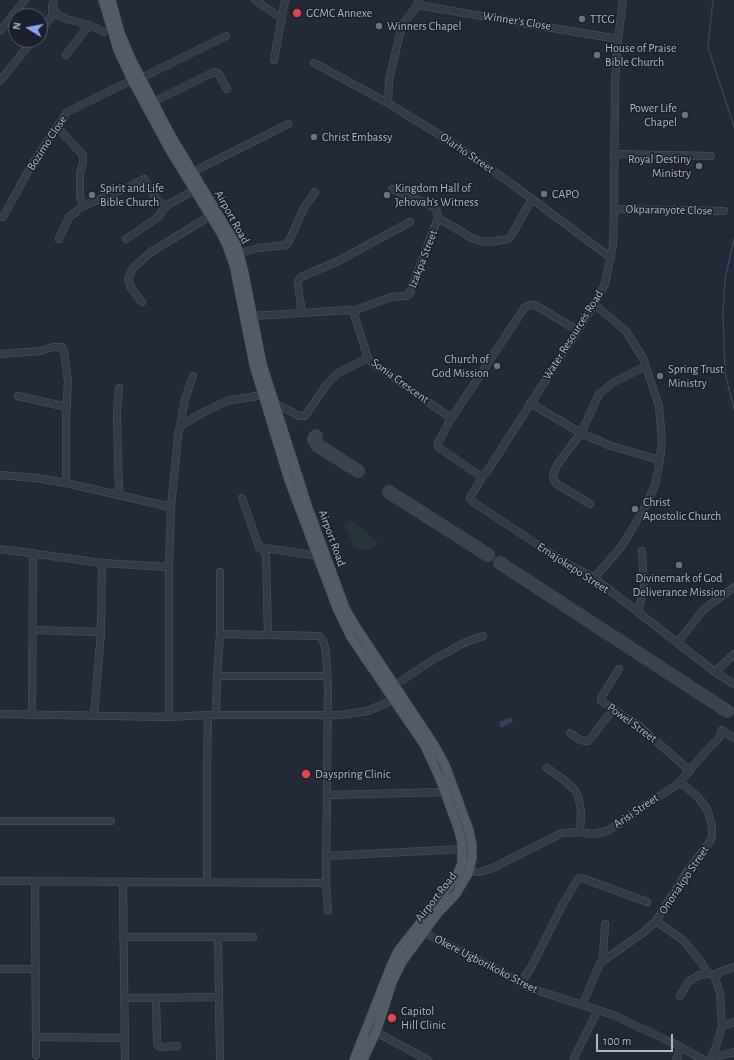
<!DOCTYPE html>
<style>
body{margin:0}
#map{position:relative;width:734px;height:1060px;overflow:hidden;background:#222937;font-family:"Alegreya Sans",sans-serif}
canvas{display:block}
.north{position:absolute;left:8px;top:8px;width:40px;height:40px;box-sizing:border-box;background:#1b202c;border:1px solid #575c69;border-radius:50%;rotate:280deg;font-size:11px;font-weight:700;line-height:16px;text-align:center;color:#b0b6c4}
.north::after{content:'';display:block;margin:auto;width:14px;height:18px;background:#87a6f2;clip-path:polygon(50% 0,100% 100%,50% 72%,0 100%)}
.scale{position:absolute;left:596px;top:1034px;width:77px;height:18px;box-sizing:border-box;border:2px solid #b0b6c4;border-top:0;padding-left:5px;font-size:12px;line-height:14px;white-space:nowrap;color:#b0b6c4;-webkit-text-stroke:3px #1b202c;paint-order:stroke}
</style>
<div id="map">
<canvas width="734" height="1060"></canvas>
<div class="north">N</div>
<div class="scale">100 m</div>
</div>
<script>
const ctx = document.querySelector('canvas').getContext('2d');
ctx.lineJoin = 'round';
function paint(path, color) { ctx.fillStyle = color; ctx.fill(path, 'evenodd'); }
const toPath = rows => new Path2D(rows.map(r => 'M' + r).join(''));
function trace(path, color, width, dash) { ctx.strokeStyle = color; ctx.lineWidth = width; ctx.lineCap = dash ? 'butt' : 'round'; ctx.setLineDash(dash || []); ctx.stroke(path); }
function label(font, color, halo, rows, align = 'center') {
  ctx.font = font + ' "Alegreya Sans",sans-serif'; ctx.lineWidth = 3; ctx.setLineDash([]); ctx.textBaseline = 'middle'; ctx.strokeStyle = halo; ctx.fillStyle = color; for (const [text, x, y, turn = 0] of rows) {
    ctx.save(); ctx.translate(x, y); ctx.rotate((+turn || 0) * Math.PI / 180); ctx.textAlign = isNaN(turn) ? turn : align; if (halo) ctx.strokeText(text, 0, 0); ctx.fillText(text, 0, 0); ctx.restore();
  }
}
const green = toPath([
 [351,519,379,543,369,551,355,548,343,524]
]);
const water = toPath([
 [511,717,513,722,501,728,499,722]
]);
const stream = toPath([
 [713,0,708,47,734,127],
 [734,239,725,279,723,313,725,372,734,410]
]);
const taxiway = toPath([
 [316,436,314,439,317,445,358,471],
 [389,492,488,555],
 [500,563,727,711]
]);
const minor = toPath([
 [255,0,281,18],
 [417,5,618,39],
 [52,7,58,15,67,19,89,25,104,32],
 [0,31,25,0],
 [40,31,52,16,52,7,54,0],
 [66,55,89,25],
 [274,60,285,0],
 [314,63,388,103,451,142,512,184,611,258],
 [141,78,226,36],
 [0,81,33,40],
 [153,102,214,72,218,73,227,89],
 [388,103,389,80,402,25,415,9,419,0],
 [57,127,83,155,83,162,80,174,80,197,83,206],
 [614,154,711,156],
 [193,172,288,124],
 [614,209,724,211],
 [3,217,31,166,67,112,132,80],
 [438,218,472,238,480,241,489,242,508,239,511,236,532,199],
 [59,239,69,217,77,211,83,206,124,189,144,179,157,200,166,206,194,190],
 [126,239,157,218,166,206],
 [239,253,258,248,286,245,288,243,304,208,315,192],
 [142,302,131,288,128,279,133,268,151,252,210,216],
 [594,304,626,331,643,358,659,406,662,441,660,460,655,485,645,507,622,546,594,578],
 [353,311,368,358,371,362,448,416,449,422],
 [302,313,298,285,298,281,301,277,338,261,410,222],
 [253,316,349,310,353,311,391,297,405,296,409,295,438,218,437,211,432,206,392,189],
 [577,330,535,305,530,305,525,307,449,422,438,443,438,447,479,475,483,476,486,473,592,308,605,284,613,245,614,209,615,80,618,39,623,0],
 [0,354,40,351,53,347,62,347,64,352,68,381,66,417,66,483],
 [119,388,117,414,119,495],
 [18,396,67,407],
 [274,403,299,416,305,416,327,384,338,373,368,358],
 [530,403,581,433,611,446,660,460],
 [180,426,200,414,227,401,263,395],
 [0,475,37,478,66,483,171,507],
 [483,476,472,494,470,499,473,502,564,562,594,578,715,672,734,684],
 [242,498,259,547,264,551,266,556,268,635],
 [590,504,557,484,554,480,553,475,557,465,581,433,599,394,614,382,646,366],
 [259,547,318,556],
 [0,549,102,563,169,567,171,507,178,436,185,399,193,376],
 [169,567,169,717],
 [638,612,644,587,642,551],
 [33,630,101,632],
 [220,634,220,572],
 [678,642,704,609,734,587],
 [619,669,601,698,601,701,638,725,690,771],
 [715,672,734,654],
 [217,676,327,676],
 [395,685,436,658,466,642,483,636],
 [0,714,169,717,208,715,340,715,368,711,397,698],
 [32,715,33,553],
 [216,715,217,676,220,634,319,636,323,640,326,652,328,687,326,883,328,911],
 [94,716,101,632,102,563],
 [570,733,580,740,588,741,591,738,602,723,614,709],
 [547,768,564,780,575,790,579,799,581,812,580,832],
 [327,795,445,792],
 [0,821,111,821],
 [326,856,463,849],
 [469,872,479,872,493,868,562,833,580,832,594,834,607,831,621,823,647,804,678,784,707,750,719,738,722,730,734,738],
 [0,881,326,883],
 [35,882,36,1055],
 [123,883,125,1060],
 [207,883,207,772,208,715],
 [656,921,684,941,701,962,708,974,716,974],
 [423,932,494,968,530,988,613,1015,673,1043,704,1060],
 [123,937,218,937,220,1060],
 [218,937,253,937],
 [600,963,644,932,656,921,688,870,709,843,712,837,712,826,707,809,698,797,680,782],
 [0,969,36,969],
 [521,983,533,964,564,902,578,879,582,878,647,902],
 [680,996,689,981,700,975,708,974],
 [124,998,160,998],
 [582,1005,603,957,605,924],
 [722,1026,734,1022],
 [376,1032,428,1060],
 [36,1037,125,1038],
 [177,1046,162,1047,158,1046,157,1042,156,998,219,997],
 [574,1058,598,1010],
 [711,1058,734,1052],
 [676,1060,681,1048],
 [710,1060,716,1047,722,1026,720,993,715,978,719,972,734,967]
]);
const major = toPath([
 [103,0,118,50,132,80,171,152,221,233,228,248,234,265,254,365,289,480,337,608,351,637,425,746,441,781,458,828,462,843,462,863,458,873,442,896,427,914,398,951,391,966,354,1060],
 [111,0,120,33,132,61,170,134,237,246,244,273,262,364,307,505,345,608,356,627,434,745,445,765,469,830,472,845,472,858,469,872,456,894,437,914,402,962,393,980,376,1032,363,1060]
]);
const markers = [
 [297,13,5,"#e0444e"],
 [582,19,4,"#6b7280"],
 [379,26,4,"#6b7280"],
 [597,55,4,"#6b7280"],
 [685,115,4,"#6b7280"],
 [314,137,4,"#6b7280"],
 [699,166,4,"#6b7280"],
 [544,194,4,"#6b7280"],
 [92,195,4,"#6b7280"],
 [387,195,4,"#6b7280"],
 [497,366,4,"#6b7280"],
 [660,376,4,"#6b7280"],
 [635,509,4,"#6b7280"],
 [679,565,4,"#6b7280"],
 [306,774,5,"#e0444e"],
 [392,1018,5,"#e0444e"]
];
const poiNames = [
 ["GCMC Annexe",306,13],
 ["TTCG",590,19],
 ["Winners Chapel",387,26],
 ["House of Praise",605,48],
 ["Bible Church",605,62],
 ["Power Life",677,108,"right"],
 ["Chapel",677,122,"right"],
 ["Christ Embassy",322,137],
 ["Royal Destiny",691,159,"right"],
 ["Ministry",691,173,"right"],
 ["Spirit and Life",100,188],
 ["Bible Church",100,202],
 ["Kingdom Hall of",395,188],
 ["Jehovah's Witness",395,202],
 ["CAPO",552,194],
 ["Church of",489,359,"right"],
 ["God Mission",489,373,"right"],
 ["Spring Trust",668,369],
 ["Ministry",668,383],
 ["Christ",643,502],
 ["Apostolic Church",643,516],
 ["Divinemark of God",679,578,"center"],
 ["Deliverance Mission",679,592,"center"],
 ["Dayspring Clinic",315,774],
 ["Capitol",401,1011],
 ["Hill Clinic",401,1025]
];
const streetNames = [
 ["Winner's Close",517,21,9],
 ["Bozimo Close",47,143,-57],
 ["Olarho Street",467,153,34],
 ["Okparanyote Close",669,210,1],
 ["Airport Road",232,217,61],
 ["Izakpa Street",423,259,-69],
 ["Water Resources Road",573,335,-58],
 ["Sonia Crescent",400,381,36],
 ["Airport Road",332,538,70],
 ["Emajokepo Street",573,568,33],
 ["Powel Street",632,723,36],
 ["Arisi Street",636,811,-34],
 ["Onoriakpo Street",684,880,-56],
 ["Airport Road",436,897,-52],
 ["Okere Ugborikoko Street",486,964,27]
];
paint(green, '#253639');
paint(water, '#36435e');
trace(stream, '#36435e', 1.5);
trace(taxiway, '#3c4453', 14);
trace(minor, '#505662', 8);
trace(major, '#3e4451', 10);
trace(minor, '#353b48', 7);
trace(major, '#535a68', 9);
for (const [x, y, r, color] of markers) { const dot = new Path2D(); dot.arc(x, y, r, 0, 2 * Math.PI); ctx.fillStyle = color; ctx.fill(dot); trace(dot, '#1b202c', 1.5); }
label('12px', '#b0b6c4', '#1b202c', poiNames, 'left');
label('12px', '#b0b6c4', '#1b202c', streetNames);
</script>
